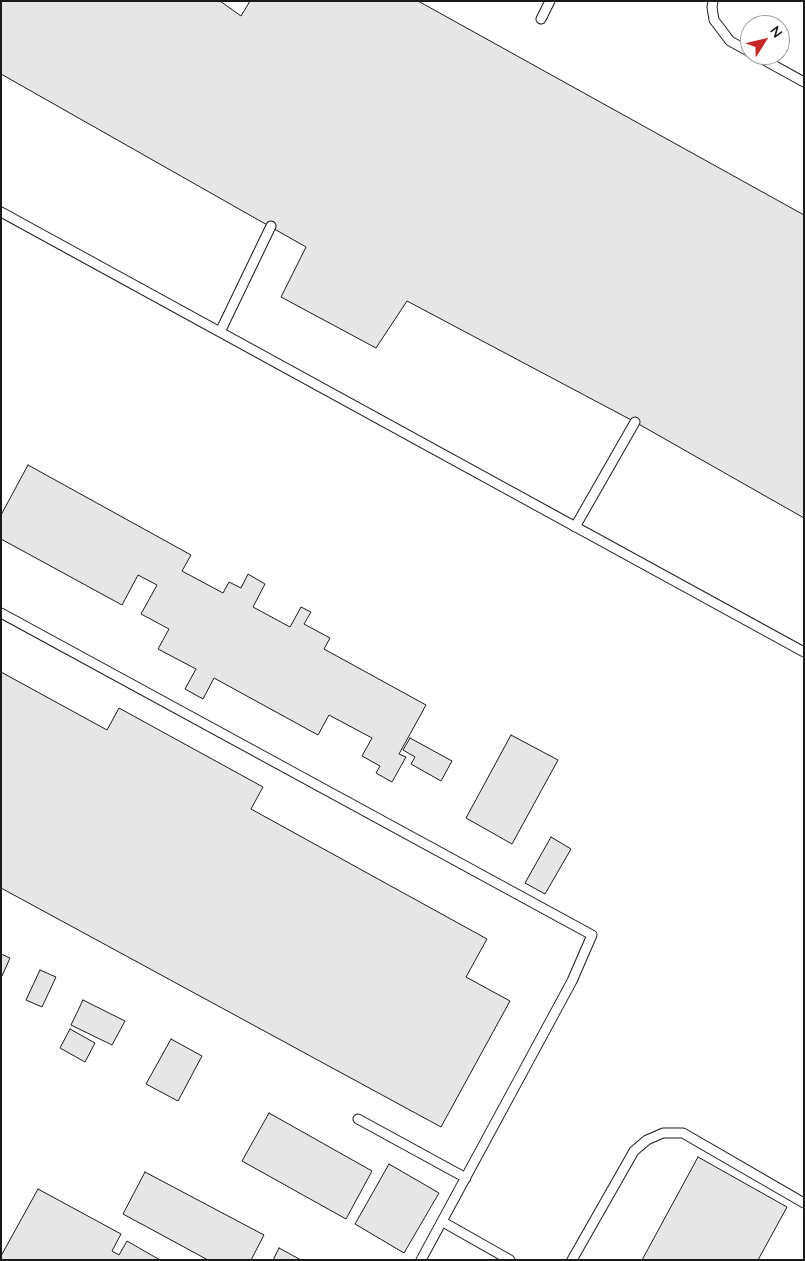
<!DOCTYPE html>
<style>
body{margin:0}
#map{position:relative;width:805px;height:1261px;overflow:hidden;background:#fff;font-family:Quicksand,sans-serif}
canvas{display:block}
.frame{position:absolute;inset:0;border:2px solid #1a1a1a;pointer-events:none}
.north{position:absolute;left:740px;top:15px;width:50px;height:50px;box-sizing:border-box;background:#fff;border:1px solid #a3a3a3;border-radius:50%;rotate:54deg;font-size:14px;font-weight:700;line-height:20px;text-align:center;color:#1a1a1a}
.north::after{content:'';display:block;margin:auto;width:18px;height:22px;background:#c62828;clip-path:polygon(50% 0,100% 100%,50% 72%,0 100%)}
</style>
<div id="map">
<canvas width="805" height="1261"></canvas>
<div class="frame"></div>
<div class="north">N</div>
</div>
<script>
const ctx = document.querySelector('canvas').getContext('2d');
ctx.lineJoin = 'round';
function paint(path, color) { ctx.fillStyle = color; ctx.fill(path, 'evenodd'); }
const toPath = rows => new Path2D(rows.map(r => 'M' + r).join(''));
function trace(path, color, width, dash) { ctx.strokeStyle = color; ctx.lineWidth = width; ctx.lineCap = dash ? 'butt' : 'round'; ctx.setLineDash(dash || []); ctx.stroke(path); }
const building = toPath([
 [1,1,220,1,241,16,250,1,418,1,804,215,804,518,635,422,407,301,376,348,281,297,306,247,1,74,1,1],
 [28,465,191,555,182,571,223,593,229,582,241,588,248,574,265,584,253,607,290,627,301,607,311,612,304,624,330,638,324,649,426,705,399,754,406,757,392,782,376,773,380,766,362,756,372,738,329,715,318,735,214,678,203,699,185,689,196,669,158,649,169,629,141,614,157,585,138,575,122,605,1,539,1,515,28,465],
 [1,672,107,730,119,708,263,787,251,809,487,939,466,977,510,1001,441,1127,1,888,1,672],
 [511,735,558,760,512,844,466,818,511,735],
 [410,738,452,761,441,781,411,764,415,757,403,750,410,738],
 [551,837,571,849,545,894,525,883,551,837],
 [1,954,10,958,2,976,1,976,1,954],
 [40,970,56,977,42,1007,26,1000,40,970],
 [83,1000,125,1021,112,1045,71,1025,83,1000],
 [70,1029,95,1043,85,1062,60,1048,70,1029],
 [171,1039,202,1056,178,1101,146,1084,171,1039],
 [269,1113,372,1171,346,1219,242,1161,269,1113],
 [698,1157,787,1207,758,1260,642,1260,698,1157],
 [389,1164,439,1193,404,1253,355,1224,389,1164],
 [145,1172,264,1235,251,1260,208,1260,123,1214,145,1172],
 [38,1189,121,1234,112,1251,119,1255,127,1241,160,1260,1,1260,1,1256,38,1189],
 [279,1248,301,1260,273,1260,279,1248]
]);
const lane = toPath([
 [713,1,712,7,714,20,730,41,750,52],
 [541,19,550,1],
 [755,55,804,82],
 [1,212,804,652],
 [220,332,271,226],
 [575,527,635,422],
 [1,613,592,935,572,981,421,1260],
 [358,1119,466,1178],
 [443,1222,510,1260],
 [572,1260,634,1151,647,1140,663,1133,683,1133,804,1203]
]);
paint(building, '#e6e6e6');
trace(building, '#1a1a1a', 1);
trace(lane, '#1a1a1a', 11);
trace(lane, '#fff', 9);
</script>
